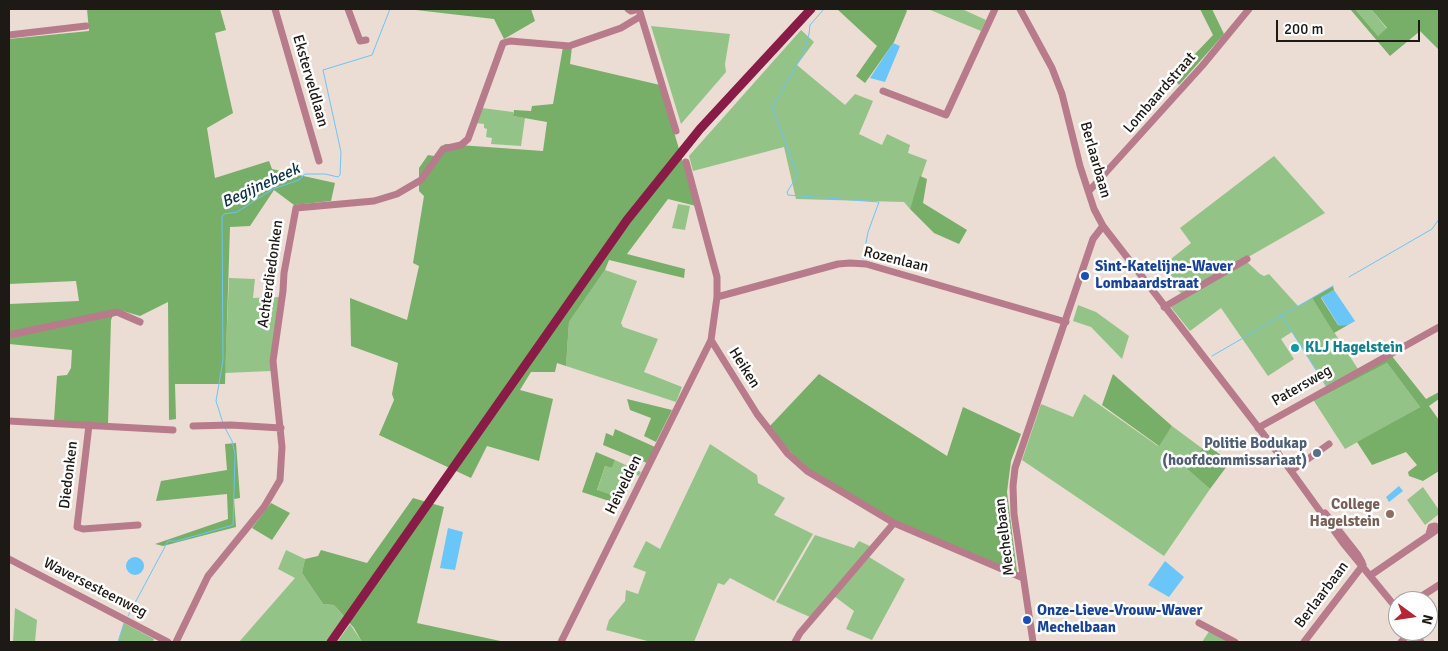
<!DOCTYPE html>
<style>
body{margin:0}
#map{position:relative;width:1448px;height:651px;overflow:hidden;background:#ebddd3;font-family:Signika,sans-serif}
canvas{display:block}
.frame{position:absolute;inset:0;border:10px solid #1d1915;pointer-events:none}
.north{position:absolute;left:1388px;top:591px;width:50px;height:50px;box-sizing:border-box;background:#fff;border:1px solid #a5a3a1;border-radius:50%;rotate:104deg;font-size:14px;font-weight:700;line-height:20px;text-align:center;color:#1d1915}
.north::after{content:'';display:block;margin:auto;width:18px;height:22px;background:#b62534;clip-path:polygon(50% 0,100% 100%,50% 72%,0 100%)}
.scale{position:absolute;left:1276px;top:20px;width:144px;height:22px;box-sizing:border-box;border:2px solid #1d1915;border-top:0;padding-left:6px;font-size:15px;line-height:18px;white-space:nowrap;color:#1d1915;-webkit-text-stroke:4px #fff;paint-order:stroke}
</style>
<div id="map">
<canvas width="1448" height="651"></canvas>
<div class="frame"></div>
<div class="north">N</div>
<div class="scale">200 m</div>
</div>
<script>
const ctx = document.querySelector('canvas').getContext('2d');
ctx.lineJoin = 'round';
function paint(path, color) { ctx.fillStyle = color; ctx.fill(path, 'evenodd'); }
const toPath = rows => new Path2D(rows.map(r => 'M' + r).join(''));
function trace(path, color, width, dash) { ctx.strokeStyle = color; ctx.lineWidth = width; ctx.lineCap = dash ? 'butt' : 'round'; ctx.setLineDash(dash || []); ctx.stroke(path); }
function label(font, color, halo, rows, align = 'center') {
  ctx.font = font + ' Signika,sans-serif'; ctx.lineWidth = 5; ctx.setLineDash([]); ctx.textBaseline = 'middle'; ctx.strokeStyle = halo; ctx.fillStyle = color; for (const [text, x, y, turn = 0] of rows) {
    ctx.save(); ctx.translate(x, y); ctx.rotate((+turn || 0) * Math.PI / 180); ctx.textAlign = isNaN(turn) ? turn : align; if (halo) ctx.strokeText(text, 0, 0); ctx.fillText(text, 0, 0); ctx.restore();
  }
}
const green = toPath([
 [928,9,962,9,986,20,981,31],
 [1355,9,1371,9,1387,29,1378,36],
 [651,26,730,34,725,64,726,72,681,124],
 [801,30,814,42,797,65,845,105,855,94,873,101,859,134,882,145,887,134,910,145,908,153,927,160,910,209,904,202,796,199,784,147,693,171,689,156],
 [482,108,513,112,513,116,525,118,521,146,491,144,492,138,486,137,487,129,484,128,484,124,476,123],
 [1274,156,1325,213,1182,295,1161,267,1191,243,1180,228],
 [678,204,690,206,685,230,672,228],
 [1246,261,1260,274,1264,276,1269,274,1298,306,1312,298,1358,369,1327,387,1292,332,1281,339,1294,359,1268,376,1221,308,1190,331,1170,306],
 [605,270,637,281,621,323,623,327,658,339,644,372,682,387,676,402,566,366,569,322],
 [229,278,255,279,253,298,280,297,271,371,225,373],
 [1078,305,1096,312,1129,336,1122,359,1091,327,1073,321],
 [1387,363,1420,407,1345,449,1314,401],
 [1084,394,1158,446,1172,426,1203,449,1187,469,1210,489,1164,556,1022,460,1041,404,1073,417],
 [710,444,757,475,758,483,785,498,774,515,813,534,774,601,730,578,724,585,718,583,694,642,651,642,606,630,609,620,625,601,626,590,638,594,646,572,633,567,646,541,660,549],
 [615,460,641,472,639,476,628,471,620,486,628,490,623,499,597,491,605,466,612,468],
 [1423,487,1439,510,1439,514,1425,525,1407,500],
 [815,535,854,548,859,541,872,547,810,617,776,602],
 [286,550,305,559,302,573,323,604,334,605,344,617,326,642,239,642,295,578,278,569],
 [869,557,905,579,872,640,846,629,854,611,834,596],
 [15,608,37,620,35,642,13,642],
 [124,623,154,639,153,642,118,642],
 [350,624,362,642,337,642],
 [1210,630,1232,642,1202,642]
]);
const forest = toPath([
 [87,9,220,9,226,30,215,33,233,113,207,128,215,178,269,161,272,169,335,183,331,201,294,205,274,190,250,226,230,227,225,384,175,384,176,419,169,420,168,302,140,316,116,309,111,320,108,425,54,421,57,376,67,375,71,368,72,350,9,344,9,304,79,301,76,281,9,284,9,39,89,31],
 [407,9,531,9,535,21,504,39,494,19],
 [837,9,905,9,907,11,894,42,865,83,856,76,877,46],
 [1200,9,1212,9,1224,34,1179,85,1173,77,1213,35],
 [1350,9,1355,9,1378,36,1387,28,1371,9,1439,9,1439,50,1420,31,1390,56],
 [563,47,572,47,570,64,660,85,696,206,668,199,627,254,685,269,684,278,609,260,605,270,569,322,566,366,557,363,555,372,531,372,520,390,553,399,539,461,487,446,471,478,379,435,394,400,392,394,398,363,351,346,350,298,407,320,419,266,413,263,424,196,419,191,419,168,428,155,434,156,445,144,543,151,547,122,513,116,514,110,531,111,532,106,553,104],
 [920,176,927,179,923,203,967,230,959,244,934,233,910,209],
 [1333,286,1334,290,1321,298,1338,325,1348,325,1334,333,1312,298],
 [1391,355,1426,399,1439,392,1439,399,1429,406,1439,420,1439,471,1423,481,1409,476,1408,472,1417,465,1406,452,1372,465,1357,442,1420,407,1387,363,1314,401,1313,399],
 [819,374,947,456,963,407,1021,434,1011,461,1007,492,1017,572,895,521,804,467,769,427],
 [1113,374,1172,426,1159,446,1102,405],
 [627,399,672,410,656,442,644,436,651,418,630,410],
 [615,429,655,447,647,463,603,445,606,433,613,436],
 [236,443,240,498,234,499,236,527,163,546,155,544,228,519,227,494,156,501,161,481,227,470,225,444],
 [1206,444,1230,462,1210,489,1187,469],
 [596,452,615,460,612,468,605,466,597,490,623,499,621,505,582,492],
 [413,498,444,507,417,623,505,642,362,642,354,628,334,605,323,604,302,573,305,559,318,556,321,550,367,563],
 [271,503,290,513,272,540,252,528]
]);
const water = toPath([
 [893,43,900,46,885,82,870,78],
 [1334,290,1355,321,1348,325,1339,326,1321,297],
 [1399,486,1403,491,1389,502,1386,497],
 [448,528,463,532,455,570,440,568],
 '126 566a9 9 0 1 1 18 0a9 9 0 1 1-18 0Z',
 [1165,561,1184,577,1169,597,1148,585]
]);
const stream = toPath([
 [824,9,810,25,809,34,803,54,772,108,798,175,787,192,788,195,879,202,868,232,863,259],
 [1349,277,1432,229,1439,219],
 [1282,316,1326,386],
 [1212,356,1333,286],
 [223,423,216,401,223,360,222,217,224,214,237,212,273,189,299,180,305,174,325,174,338,177,340,175,341,152,323,70,372,55,390,9],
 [128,616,168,541,177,541,233,525,235,454,232,441,225,428],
 [118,642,124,623]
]);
const minor = toPath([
 [275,9,319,161],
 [348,9,360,41,366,40],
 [628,9,631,11,639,9],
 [639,9,676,131],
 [1020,9,1052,68,1062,94,1080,166,1094,209,1103,226,1278,453,1343,543,1398,610],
 [9,35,86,26],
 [883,91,946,115,995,9],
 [686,162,717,277,717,297,711,340,757,414,788,454,807,471,894,523,1023,578],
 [1089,191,1202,66,1249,9],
 [717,297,838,264,850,263,866,264,1066,322],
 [1164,307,1247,259],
 [9,335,117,312,140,322],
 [9,421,173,430],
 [89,425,77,527,83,529,138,525],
 [193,426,231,425,281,428],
 [1258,428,1439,327],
 [1291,471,1329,444],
 [1325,513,1358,555,1362,562],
 [9,559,168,642],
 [1371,575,1435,531,1435,526,1431,527,1429,534],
 [1414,601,1439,585],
 [1199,623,1235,642],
 [1413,631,1421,642],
 [176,642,208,576,264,507,280,480,282,447,273,361,283,291,284,273,296,208,374,201,397,194,421,180,443,149,461,145,468,139,503,43,510,41,569,46,621,28,641,16],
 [561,642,711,340],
 [795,642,800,633,894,523],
 [1033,642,1014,514,1013,486,1015,468,1093,239,1103,226],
 [1304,642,1363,565],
 [1401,642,1411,631]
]);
const major = toPath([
 [331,642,627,220,700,129,811,9]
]);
const markers = [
 [1085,276,5,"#1a4fb4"],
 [1295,348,5,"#0f9aa8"],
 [1317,453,5,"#5c6f8a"],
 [1390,514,5,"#8d6e63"],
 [1027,620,5,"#1a4fb4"]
];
const streetNames = [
 ["Eksterveldlaan",310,81,74],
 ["Lombaardstraat",1160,93,-49],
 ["Berlaarbaan",1095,160,74],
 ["Rozenlaan",896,260,14],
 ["Achterdiedonken",271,274,-82],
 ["Heiken",744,368,58],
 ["Patersweg",1302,386,-30],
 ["Diedonken",69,475,-83],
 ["Heivelden",624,485,-64],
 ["Mechelbaan",1005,537,-97],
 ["Waversesteenweg",95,588,27],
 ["Berlaarbaan",1322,595,-53]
];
const transitNames = [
 ["Sint-Katelijne-Waver",1095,267],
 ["Lombaardstraat",1095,284],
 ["Onze-Lieve-Vrouw-Waver",1037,611],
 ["Mechelbaan",1037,628]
];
const cultureNames = [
 ["KLJ Hagelstein",1305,348]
];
const serviceNames = [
 ["Politie Bodukap",1307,444],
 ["(hoofdcommissariaat)",1307,461]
];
const educationNames = [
 ["College",1380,505],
 ["Hagelstein",1380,522]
];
const waterNames = [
 ["Begijnebeek",261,186,-25]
];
paint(green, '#94c387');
paint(forest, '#77ae68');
paint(water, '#6ac5f8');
trace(stream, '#6ac5f8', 1);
trace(minor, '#b87b8b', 7);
trace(major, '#891c47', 9);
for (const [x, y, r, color] of markers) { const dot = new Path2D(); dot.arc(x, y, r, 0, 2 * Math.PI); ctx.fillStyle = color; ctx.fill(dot); trace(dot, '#fff', 2); }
label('15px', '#1d1915', '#fff', streetNames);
label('bold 15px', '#164399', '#fff', transitNames, 'left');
label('bold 15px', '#0d838f', '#fff', cultureNames, 'left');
label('bold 15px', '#4e5e75', '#fff', serviceNames, 'right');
label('bold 15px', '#785e54', '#fff', educationNames, 'right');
label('italic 16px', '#093247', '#fff', waterNames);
</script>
